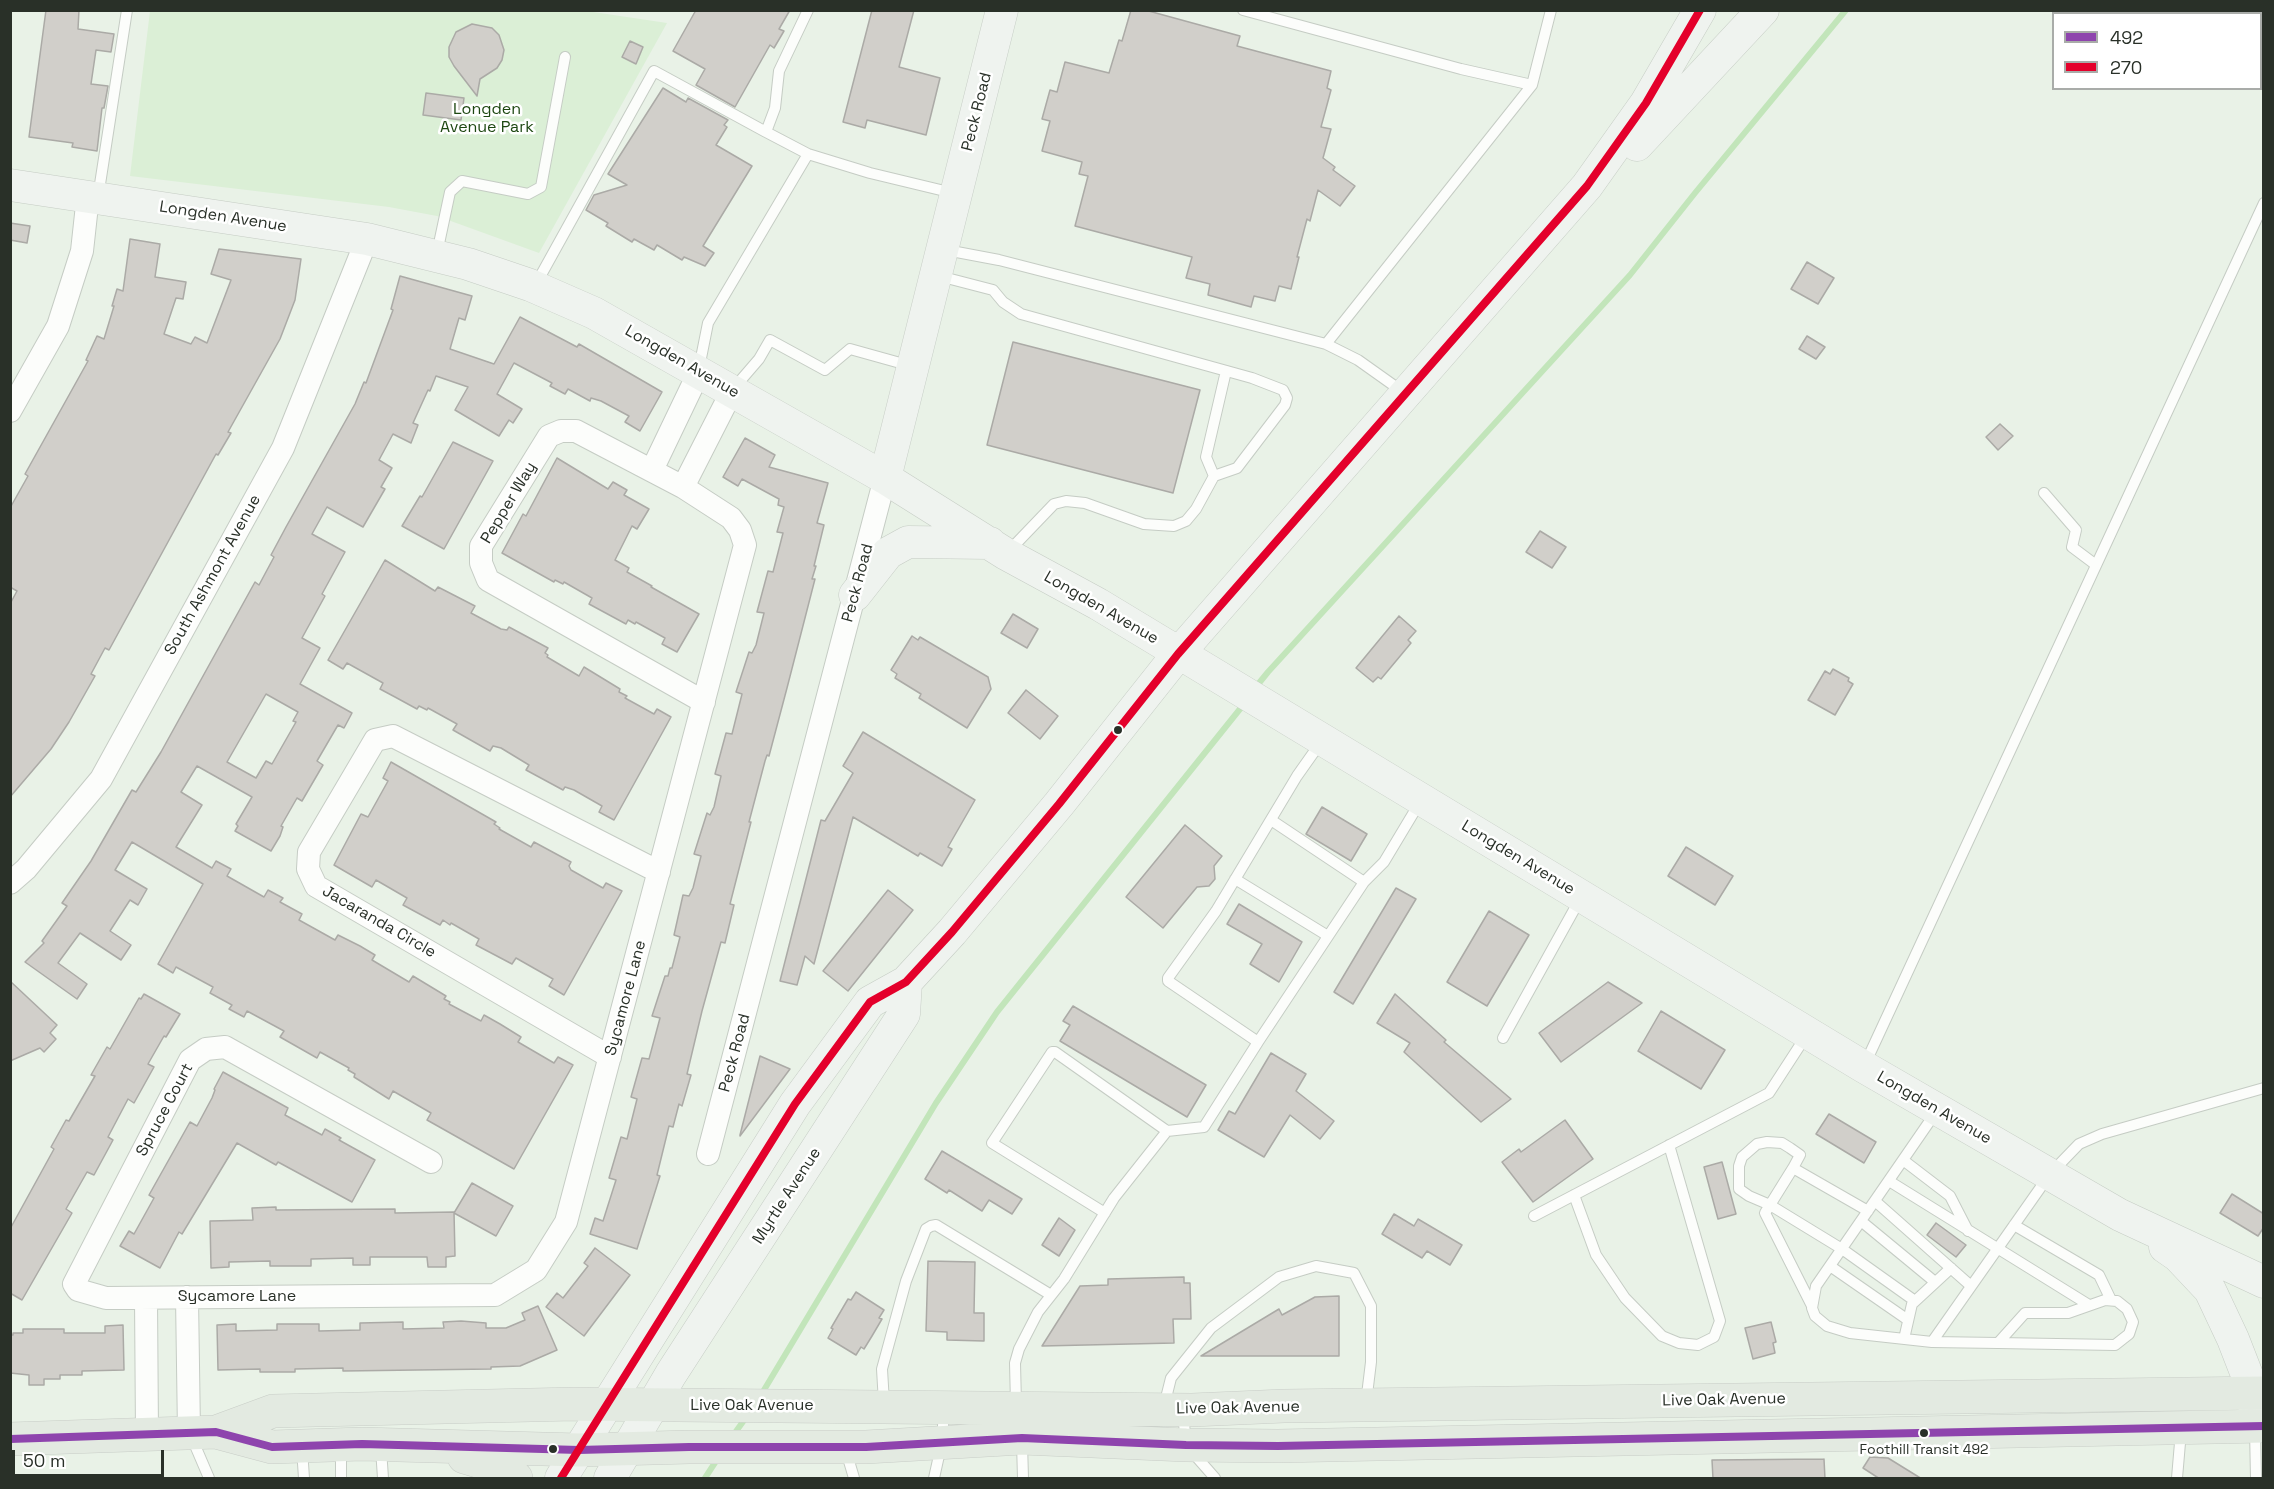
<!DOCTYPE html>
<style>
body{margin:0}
#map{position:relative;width:2274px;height:1489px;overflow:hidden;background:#e9f2e7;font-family:"Space Grotesk",sans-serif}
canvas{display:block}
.frame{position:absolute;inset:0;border:12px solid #293028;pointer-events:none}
.legend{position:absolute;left:2052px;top:12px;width:210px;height:78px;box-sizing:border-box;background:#fff;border:2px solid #a9aca9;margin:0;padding:8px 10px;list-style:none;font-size:18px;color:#293028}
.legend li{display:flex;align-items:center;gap:12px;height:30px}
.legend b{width:30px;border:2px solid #a9aca9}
.scale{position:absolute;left:12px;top:1450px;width:152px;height:27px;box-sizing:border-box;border:3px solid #293028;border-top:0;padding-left:8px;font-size:18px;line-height:21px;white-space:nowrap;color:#293028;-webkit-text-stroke:4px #fff;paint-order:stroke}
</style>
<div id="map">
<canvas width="2274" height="1489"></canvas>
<div class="frame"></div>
<ul class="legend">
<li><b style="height:8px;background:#8e44ad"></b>492</li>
<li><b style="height:8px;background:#e4002b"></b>270</li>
</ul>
<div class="scale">50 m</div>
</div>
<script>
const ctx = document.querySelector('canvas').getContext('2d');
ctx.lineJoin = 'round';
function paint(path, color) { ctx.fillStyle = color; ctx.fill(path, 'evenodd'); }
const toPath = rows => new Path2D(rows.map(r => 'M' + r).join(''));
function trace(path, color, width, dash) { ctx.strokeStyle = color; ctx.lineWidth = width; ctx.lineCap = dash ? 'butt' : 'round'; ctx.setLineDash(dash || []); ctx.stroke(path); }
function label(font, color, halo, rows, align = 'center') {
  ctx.font = font + ' "Space Grotesk",sans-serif'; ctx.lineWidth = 5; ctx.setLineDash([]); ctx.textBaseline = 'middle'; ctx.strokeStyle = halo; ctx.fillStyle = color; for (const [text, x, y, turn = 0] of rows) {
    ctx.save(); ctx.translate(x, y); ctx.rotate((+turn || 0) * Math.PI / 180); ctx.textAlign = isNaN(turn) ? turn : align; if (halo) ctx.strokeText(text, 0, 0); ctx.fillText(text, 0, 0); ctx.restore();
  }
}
const green = toPath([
 [580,10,667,23,539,253,437,216,389,207,130,176,150,11]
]);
const stream = toPath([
 [1255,688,1268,672,1630,275,1695,193,1846,10],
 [761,1395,936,1103,997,1012,1244,704],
 [732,1437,747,1416],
 [705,1478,718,1458]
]);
const building = toPath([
 [46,10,79,10,78,29,114,34,111,52,96,50,91,84,108,86,104,108,102,108,97,151,72,147,73,143,29,137,46,10],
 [696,10,790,10,779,29,784,31,774,48,770,45,735,107,696,85,705,69,673,51,696,10],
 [872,10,914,10,899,67,940,78,926,135,867,120,865,128,843,122,872,10],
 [1131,10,1145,10,1240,36,1237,46,1331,71,1327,88,1331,90,1321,127,1331,129,1323,158,1335,167,1333,170,1355,186,1340,206,1318,190,1310,221,1307,219,1297,257,1299,257,1291,289,1279,286,1275,301,1254,296,1251,307,1208,295,1210,284,1186,278,1192,257,1075,226,1088,176,1079,174,1082,162,1042,151,1050,121,1042,119,1050,90,1057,92,1065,62,1109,73,1119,40,1122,41,1131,10],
 [472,24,492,28,499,35,504,50,502,60,497,68,480,79,477,96,454,66,449,57,449,47,456,32,472,24],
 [630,41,643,47,636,64,622,57,630,41],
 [663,88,686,102,688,98,728,120,724,125,727,127,716,145,752,166,703,246,714,253,705,266,684,257,682,260,657,245,654,250,634,239,632,242,606,226,608,223,586,210,594,195,627,185,608,174,663,88],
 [426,93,464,98,461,120,423,115,426,93],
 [10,223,30,226,27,243,10,240,10,223],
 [130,239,160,244,155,277,186,282,183,299,176,298,164,334,191,344,195,337,207,343,231,280,211,274,219,249,301,259,295,300,280,339,228,432,231,433,218,455,216,454,109,650,105,648,91,674,95,676,69,722,51,749,10,797,10,604,17,591,10,587,10,508,28,476,25,474,88,361,86,360,97,336,104,339,114,306,112,306,117,289,123,291,130,239],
 [1807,262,1834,278,1818,304,1791,289,1807,262],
 [400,276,472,296,465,320,459,318,450,349,494,364,520,317,577,347,579,344,662,392,640,431,625,422,629,416,601,401,591,398,590,401,568,389,565,394,550,386,552,383,514,363,497,394,522,409,513,423,509,420,499,436,455,410,468,387,436,376,430,391,428,390,413,423,418,425,411,443,393,434,379,460,392,468,381,487,385,489,363,527,327,507,312,534,345,552,322,594,325,596,302,638,320,648,300,684,352,713,344,728,338,725,317,761,323,765,302,801,297,798,281,826,283,827,280,836,271,851,235,831,238,826,236,824,252,797,197,766,181,792,202,805,176,847,212,868,216,861,231,869,227,876,264,897,268,890,283,898,280,902,302,914,299,920,335,940,338,935,360,946,375,955,372,960,409,982,413,976,446,996,444,999,450,1002,449,1004,481,1021,484,1015,500,1024,521,1037,518,1042,554,1063,558,1057,573,1065,514,1169,427,1120,431,1113,393,1091,389,1099,354,1077,355,1074,348,1070,349,1068,320,1052,317,1058,280,1037,284,1031,247,1011,244,1017,229,1009,232,1005,210,993,213,987,176,967,173,973,158,964,203,884,132,842,115,870,147,889,138,905,130,900,110,931,131,945,121,960,80,933,58,963,87,984,77,999,25,962,44,943,42,941,67,906,62,903,91,861,132,790,136,792,161,752,255,582,259,585,274,557,271,555,286,527,355,404,364,382,366,383,393,310,391,309,400,276],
 [266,694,298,712,293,721,296,722,272,764,266,761,256,778,227,762,266,694],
 [1807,336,1825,347,1816,359,1799,349,1807,336],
 [1013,342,1200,390,1173,493,987,445,1013,342],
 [2000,424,2013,436,1998,450,1986,437,2000,424],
 [745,438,775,455,769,467,828,483,817,523,824,525,814,566,816,566,812,579,815,579,787,688,769,756,767,755,765,761,749,822,751,822,730,904,734,905,725,943,721,942,702,1011,687,1074,691,1075,682,1106,679,1104,673,1127,669,1126,657,1175,660,1176,637,1249,590,1234,595,1218,603,1221,616,1180,609,1178,621,1137,627,1139,637,1099,631,1097,642,1058,649,1059,660,1018,652,1016,665,976,668,976,670,968,672,968,680,937,674,935,683,895,689,896,693,888,701,856,694,854,707,813,710,815,714,807,721,776,715,774,726,733,732,734,742,694,736,692,749,652,752,653,756,645,764,613,757,612,768,571,773,572,783,533,777,532,784,507,778,505,779,499,742,479,738,486,723,477,745,438],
 [453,442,493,461,444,549,402,526,420,496,422,497,453,442],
 [557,458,608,489,613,482,627,490,624,495,649,509,637,529,632,526,615,560,629,568,627,572,652,586,651,587,699,614,677,652,662,644,665,638,636,622,635,624,628,620,626,624,589,604,592,598,564,582,563,584,555,580,554,582,502,553,523,514,526,516,557,458],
 [1540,531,1566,547,1552,568,1526,552,1540,531],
 [385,560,435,591,438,587,475,606,471,613,501,629,507,630,509,627,548,648,545,653,548,655,547,657,579,676,584,667,620,689,619,692,627,696,625,698,654,714,657,709,671,717,614,820,599,812,602,806,574,790,565,787,563,790,526,770,529,765,501,748,493,746,490,751,453,730,457,724,428,708,427,710,419,706,417,709,395,697,380,689,383,683,347,663,343,669,328,660,385,560],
 [1013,614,1038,629,1027,648,1001,633,1013,614],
 [1399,616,1416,631,1408,640,1411,643,1381,679,1378,677,1373,682,1356,668,1399,616],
 [912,636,918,640,920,637,988,677,991,689,967,728,919,698,921,694,895,678,897,674,891,670,912,636],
 [1833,669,1849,678,1848,681,1853,684,1835,715,1808,700,1825,671,1830,674,1833,669],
 [1026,690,1058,716,1040,739,1008,713,1026,690],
 [863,732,975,800,948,847,952,849,942,866,920,853,918,856,853,817,814,964,805,956,797,985,780,981,821,820,825,821,853,773,843,766,863,732],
 [391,762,496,822,494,824,500,828,499,829,531,847,534,842,571,862,569,866,571,870,603,888,606,883,622,891,564,995,549,986,553,979,516,958,512,964,476,945,479,939,451,923,450,925,443,920,440,925,403,905,407,898,376,880,372,887,334,865,361,814,368,817,388,781,383,778,391,762],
 [1322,807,1367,834,1351,861,1306,834,1322,807],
 [1185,825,1222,856,1214,866,1215,879,1209,886,1197,887,1163,928,1126,897,1185,825],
 [1686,847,1733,876,1715,905,1668,876,1686,847],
 [1396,888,1416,899,1353,1004,1334,992,1396,888],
 [888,890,913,910,848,991,823,971,888,890],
 [1239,904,1302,942,1279,982,1250,964,1262,944,1227,924,1239,904],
 [1489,911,1529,935,1487,1006,1447,982,1489,911],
 [10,981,57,1025,50,1033,56,1039,44,1052,40,1048,10,1061,10,981],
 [1608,982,1642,1003,1561,1062,1539,1033,1608,982],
 [144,994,180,1014,166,1037,164,1036,148,1064,154,1067,134,1103,128,1099,108,1137,113,1140,94,1175,87,1172,66,1209,72,1213,22,1300,10,1293,10,1229,54,1149,51,1147,66,1120,69,1121,95,1076,91,1075,107,1047,110,1049,139,998,141,999,144,994],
 [1395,994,1446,1040,1444,1042,1511,1099,1481,1122,1404,1052,1410,1043,1377,1023,1395,994],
 [1073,1006,1206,1085,1187,1117,1060,1041,1070,1025,1063,1021,1073,1006],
 [1661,1011,1725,1050,1701,1089,1638,1051,1661,1011],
 [1271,1053,1306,1074,1296,1091,1334,1121,1320,1139,1290,1115,1264,1157,1218,1130,1229,1111,1235,1114,1271,1053],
 [760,1056,790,1069,740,1136,740,1135,760,1056],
 [223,1072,288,1108,285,1115,322,1135,325,1129,341,1138,339,1140,375,1160,352,1202,278,1162,276,1165,237,1143,182,1234,179,1232,160,1268,120,1246,129,1231,134,1234,154,1198,149,1195,190,1122,197,1126,212,1098,215,1090,214,1089,223,1072],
 [1829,1114,1876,1142,1864,1163,1816,1134,1829,1114],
 [1565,1120,1593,1159,1533,1202,1502,1162,1519,1149,1521,1152,1565,1120],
 [942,1151,1022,1199,1012,1214,989,1200,982,1211,949,1190,947,1193,925,1179,942,1151],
 [1722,1162,1736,1214,1718,1219,1704,1167,1722,1162],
 [472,1183,513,1206,496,1236,454,1213,472,1183],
 [2232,1194,2264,1214,2264,1227,2258,1236,2220,1213,2232,1194],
 [276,1207,276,1210,395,1209,395,1213,454,1212,455,1256,446,1257,446,1267,428,1267,427,1257,370,1257,370,1265,353,1265,353,1258,311,1259,311,1266,270,1266,270,1261,229,1262,229,1267,211,1268,210,1221,253,1220,252,1208,276,1207],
 [1394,1214,1414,1226,1418,1219,1462,1245,1450,1265,1427,1251,1422,1258,1382,1234,1394,1214],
 [1059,1218,1075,1230,1059,1256,1042,1245,1059,1218],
 [1936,1223,1966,1245,1956,1257,1927,1235,1936,1223],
 [595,1248,630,1275,584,1336,546,1307,557,1293,563,1298,588,1266,584,1263,595,1248],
 [928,1261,975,1262,974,1313,984,1313,984,1341,947,1340,947,1332,926,1331,928,1261],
 [1184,1277,1184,1283,1190,1283,1191,1319,1173,1319,1174,1343,1042,1346,1080,1286,1108,1285,1108,1279,1184,1277],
 [856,1292,884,1310,879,1318,882,1319,872,1336,864,1349,861,1347,856,1355,828,1338,833,1329,831,1328,848,1299,851,1300,856,1292],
 [1339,1296,1339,1356,1201,1356,1279,1309,1282,1315,1315,1297,1339,1296],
 [538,1306,557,1350,520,1366,491,1367,491,1369,343,1371,343,1368,295,1369,295,1372,260,1372,260,1369,218,1370,217,1325,236,1324,236,1331,277,1330,277,1324,319,1324,319,1331,360,1330,360,1323,403,1322,403,1329,444,1328,443,1322,461,1321,486,1323,486,1328,506,1328,525,1320,522,1313,538,1306],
 [1771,1322,1776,1342,1773,1343,1775,1353,1753,1359,1745,1328,1771,1322],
 [123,1325,124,1370,82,1371,82,1375,60,1375,60,1379,44,1379,44,1385,29,1385,29,1375,10,1373,10,1335,13,1335,13,1333,23,1333,23,1329,64,1329,64,1333,105,1333,105,1326,123,1325],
 [1870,1457,1888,1458,1922,1479,1880,1479,1863,1468,1870,1457],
 [1824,1459,1825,1479,1713,1479,1712,1460,1824,1459]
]);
const lane = toPath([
 [1243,10,1461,69,1532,85,1551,10],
 [808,154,870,173,953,193],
 [98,197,127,10],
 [946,250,999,260,1326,344,1358,360,1403,392],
 [437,253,450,192,462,181,528,194,541,187,565,57],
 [939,276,993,290,1003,302,1021,314,1252,378,1283,390,1287,398,1285,405,1237,468,1214,476,1206,457,1226,371],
 [536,284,654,71,766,132],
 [1326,344,1532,85],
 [699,368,708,323,808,154,766,132,775,108,779,71,808,10],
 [734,388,759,359,770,340,825,370,850,349,911,366],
 [2044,493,2076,530,2072,547,2096,565],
 [1007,553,1054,504,1066,501,1085,503,1144,524,1174,526,1186,521,1196,509,1214,476],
 [1271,820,1364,882],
 [1235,879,1328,936],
 [1503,1038,1580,899],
 [1258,1042,1364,882,1384,862,1420,802],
 [1865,1064,2264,203],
 [1936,1112,1816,1286,1812,1308,1815,1316,1827,1326,1850,1333,1932,1342,2050,1174,2079,1144,2102,1134,2264,1088],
 [1903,1160,1950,1196,1968,1231],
 [1793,1168,1800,1155,1790,1148,1782,1143,1767,1142,1757,1144,1742,1157,1739,1166,1739,1189,1749,1196,1770,1205,1842,1249,1915,1301],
 [1889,1181,2089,1305],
 [1574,1195,1596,1255,1625,1298,1662,1336,1679,1343,1698,1345,1714,1337,1720,1321,1669,1145],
 [1875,1201,1971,1286],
 [1105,1213,992,1143,1052,1052,1055,1052,1167,1131],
 [1534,1216,1769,1093,1806,1036],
 [1861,1221,1935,1282],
 [2014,1225,2099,1275,2111,1300],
 [1830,1266,1908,1320],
 [1812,1306,1765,1213,1770,1205,1793,1168,1868,1211],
 [1904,1339,1912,1304,1951,1268],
 [1932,1342,1998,1343,2115,1345,2129,1334,2133,1322,2127,1309,2117,1301,2105,1300,2068,1313,2025,1313,1998,1343],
 [884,1403,882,1369,906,1281,926,1229,931,1226,936,1225,1051,1295],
 [1016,1404,1015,1363,1019,1349,1038,1312,1064,1279,1114,1198,1167,1131,1204,1127,1258,1042,1168,981,1168,978,1216,911,1297,776,1321,742],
 [1164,1406,1171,1378,1211,1328,1279,1277,1316,1266,1354,1273,1371,1306,1371,1362,1366,1403],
 [1183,1412,1186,1445,1215,1478],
 [2255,1430,2256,1478],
 [191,1436,209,1478],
 [1022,1443,1023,1478],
 [302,1449,304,1478],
 [381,1449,383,1478],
 [846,1451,854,1478],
 [341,1478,341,1448],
 [934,1478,942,1442,944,1410],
 [2177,1478,2181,1431]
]);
const street = toPath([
 [10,411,58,326,82,251,88,196],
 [652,470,699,372],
 [683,487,732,391],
 [10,883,26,869,101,779,283,448,367,239],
 [610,1057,316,886,308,869,309,852,375,740,393,736,659,872],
 [708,1154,885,478],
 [431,1162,225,1047,206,1049,190,1060,74,1284,78,1290,106,1298,495,1295,536,1270,566,1222,745,545,740,530,731,518,683,487,576,431,561,431,549,436,481,546,481,563,488,580,704,702],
 [187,1297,189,1433],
 [146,1298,147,1434]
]);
const secondary = toPath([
 [1637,145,1763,10],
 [10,185,367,239,468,264,530,285,594,313,885,478,1006,554,1098,604,1864,1067,2120,1215,2264,1282],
 [885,478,1002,10],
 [855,595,888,553,908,542,990,543],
 [2165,1247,2178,1256,2210,1290,2233,1339,2254,1393,2255,1418],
 [561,1478,795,1104,870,1002,906,982,952,932,1059,804,1178,654,1587,186,1646,103,1700,10],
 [610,1478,671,1374,904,1014,906,982]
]);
const primary = toPath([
 [216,1432,273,1411,574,1404,1192,1410,1284,1406,2264,1393],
 [10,1439,216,1432,272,1447,362,1444,579,1450,689,1447,866,1447,1022,1438,1186,1445,1278,1446,2264,1426],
 [464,1457,501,1468,516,1478]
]);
const bus1 = toPath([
 [10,1439,216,1432,272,1447,362,1444,579,1450,689,1447,866,1447,1022,1438,1186,1445,1278,1446,2264,1426]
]);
const bus2 = toPath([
 [561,1478,795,1104,870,1002,906,982,952,932,1059,804,1178,654,1587,186,1646,103,1700,10]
]);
const markers = [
 [1118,730,5,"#293028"],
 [1924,1433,5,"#293028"],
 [553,1449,5,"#293028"]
];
const busNames = [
 ["Foothill Transit 492",1924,1450]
];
const parkNames = [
 ["Longden",487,110],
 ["Avenue Park",487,128]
];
const streetNames = [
 ["Peck Road",977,112,-76],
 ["Longden Avenue",223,217,9],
 ["Longden Avenue",682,362,30],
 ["Pepper Way",509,503,-59],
 ["South Ashmont Avenue",213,575,-61],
 ["Peck Road",858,583,-75],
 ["Longden Avenue",1101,608,30],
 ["Longden Avenue",1518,858,31],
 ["Jacaranda Circle",379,922,30],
 ["Sycamore Lane",626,998,-75],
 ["Peck Road",735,1053,-75],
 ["Longden Avenue",1934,1108,30],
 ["Spruce Court",165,1110,-62],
 ["Myrtle Avenue",787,1196,-57],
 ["Sycamore Lane",237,1297],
 ["Live Oak Avenue",1724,1400,-1],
 ["Live Oak Avenue",752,1406],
 ["Live Oak Avenue",1238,1408,-1]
];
paint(green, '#dbefd6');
trace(stream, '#c2e5ba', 6);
paint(building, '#d1cfca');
trace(building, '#abaaa6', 1.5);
trace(lane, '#c5ccc4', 12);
trace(street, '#c5ccc4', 24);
trace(secondary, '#c5ccc4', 33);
trace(primary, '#c8cdc7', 34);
trace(lane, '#fcfdfb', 10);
trace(street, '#fcfdfb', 22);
trace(secondary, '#eff3ef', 32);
trace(primary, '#e3eae1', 33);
trace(bus1, '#8e44ad', 8);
trace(bus2, '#e4002b', 8);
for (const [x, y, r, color] of markers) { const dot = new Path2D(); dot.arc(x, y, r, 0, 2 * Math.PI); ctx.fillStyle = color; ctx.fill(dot); trace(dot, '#fff', 2); }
label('14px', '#293028', '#fff', busNames);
label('16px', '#1d4711', '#fff', parkNames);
label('16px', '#293028', '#fff', streetNames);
</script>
